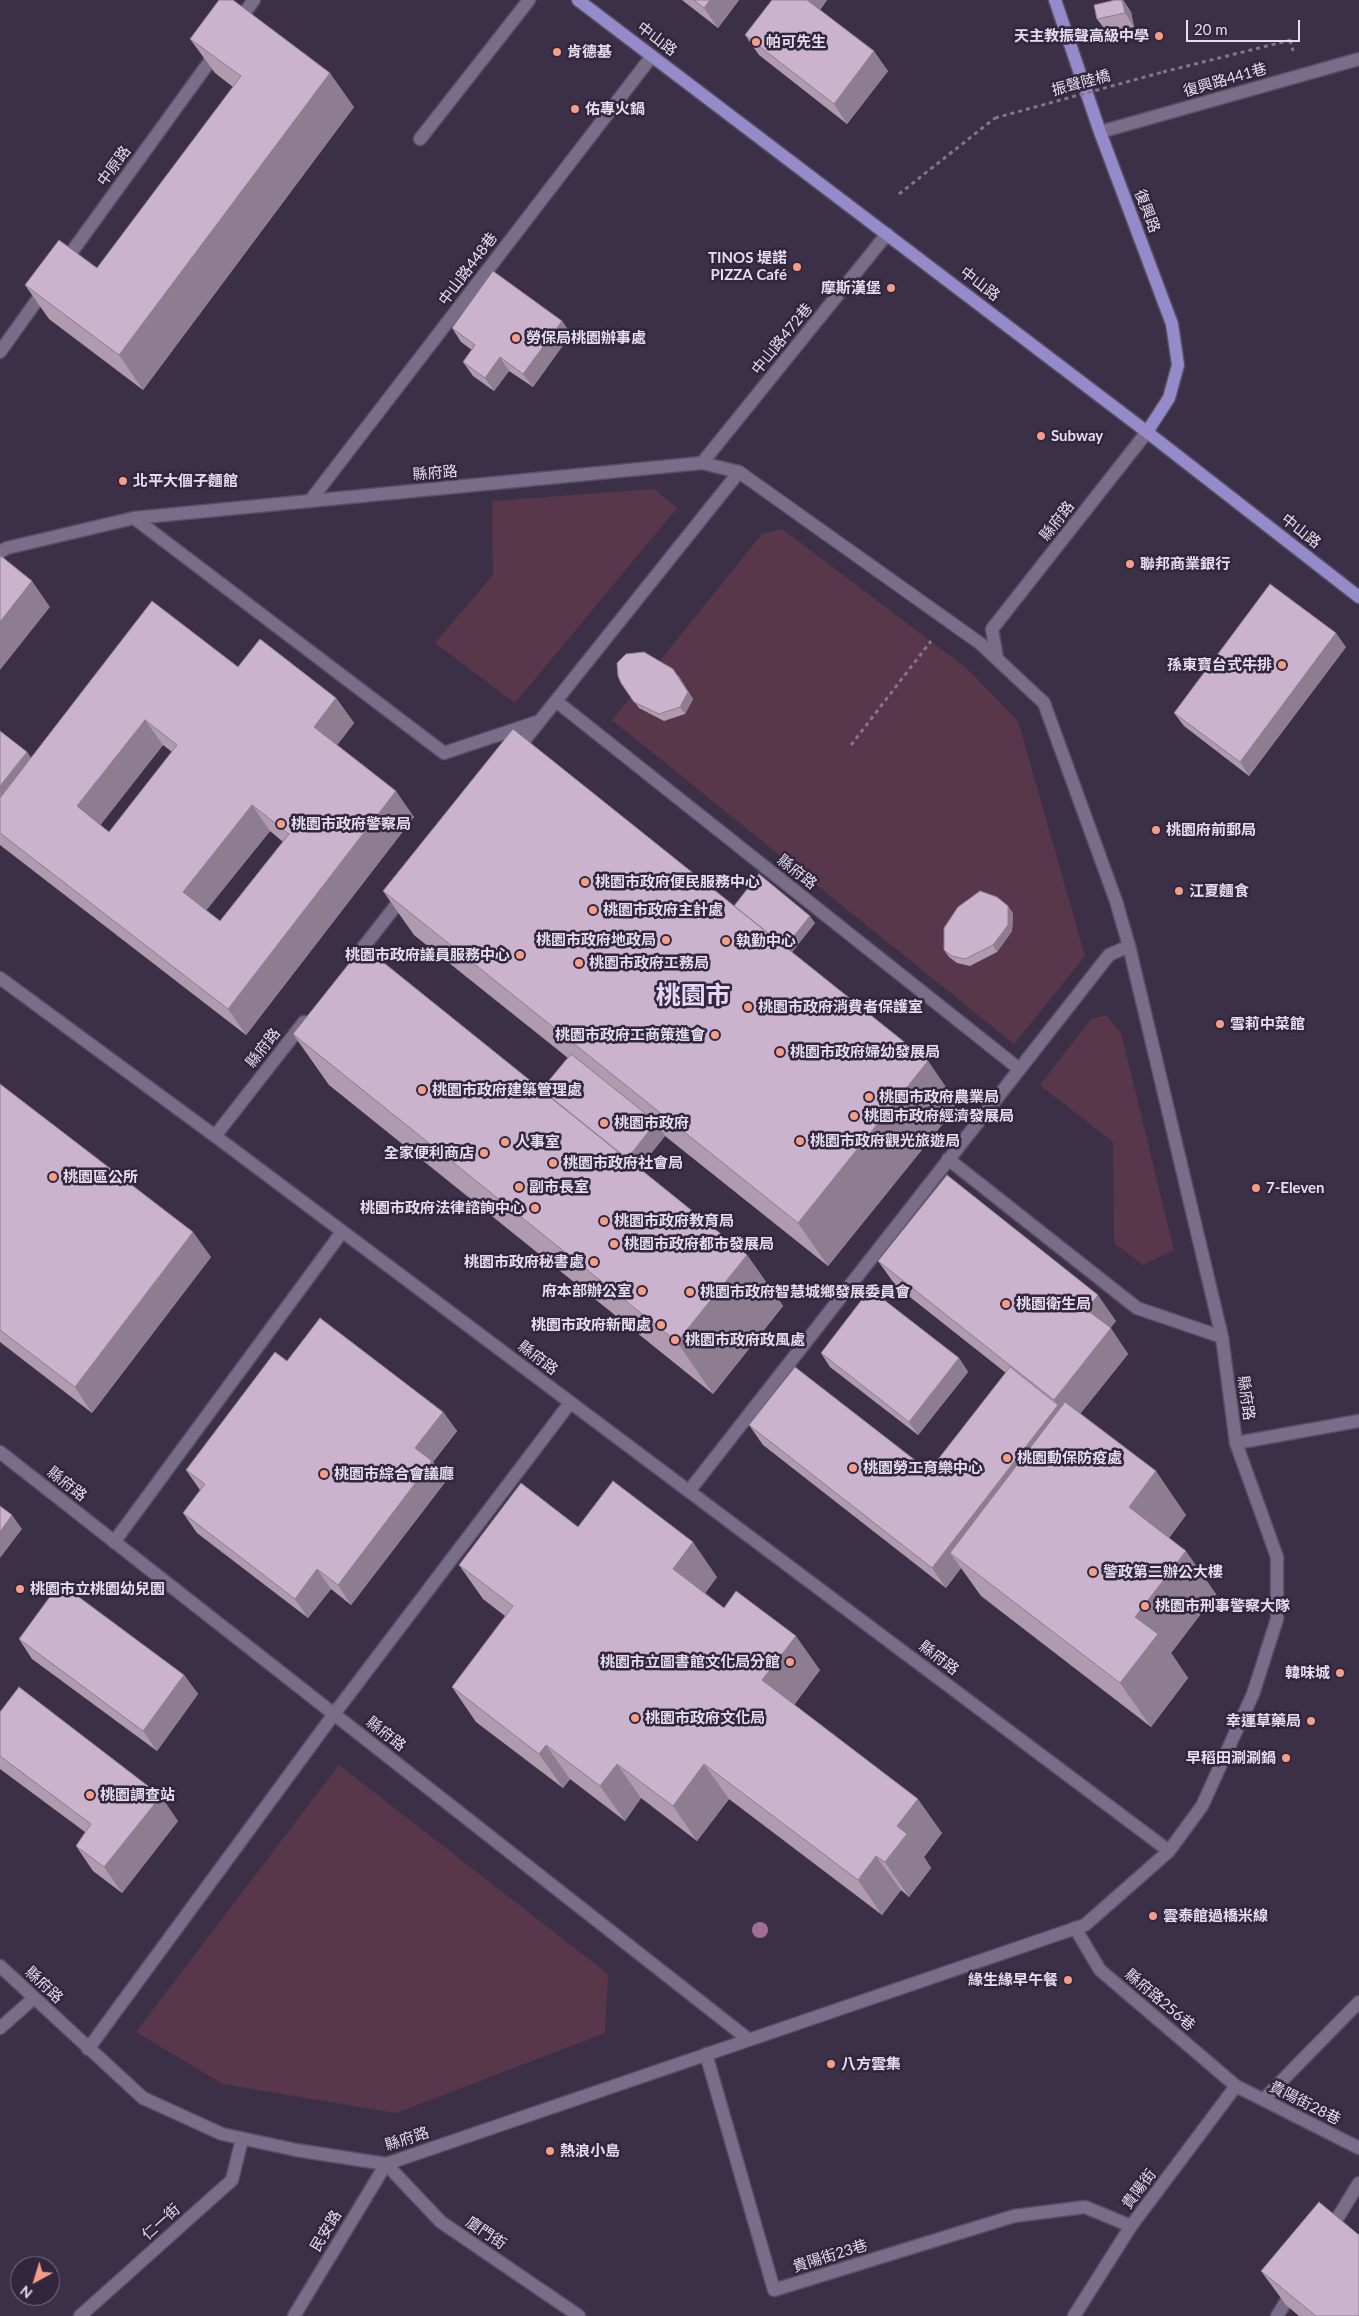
<!DOCTYPE html>
<meta charset="utf-8">
<style>
body{margin:0}
#map{position:relative;width:1359px;height:2316px;overflow:hidden;background:#3c3048;font-family:Lato,sans-serif}
canvas{display:block}
.north{position:absolute;left:10px;top:2256px;width:50px;height:50px;box-sizing:border-box;background:#31263e;border:1px solid #796f84;border-radius:50%;rotate:219deg;font-size:14px;font-weight:700;line-height:20px;text-align:center;color:#e4dded}
.north::after{content:'';display:block;margin:auto;width:18px;height:22px;background:#f49e86;clip-path:polygon(50% 0,100% 100%,50% 72%,0 100%)}
.scale{position:absolute;left:1186px;top:20px;width:114px;height:22px;box-sizing:border-box;border:2px solid #e4dded;border-top:0;padding-left:6px;font-size:15px;line-height:18px;white-space:nowrap;color:#e4dded;-webkit-text-stroke:4px #31263e;paint-order:stroke}
</style>
<div id="map">
<canvas width="1359" height="2316"></canvas>
<div class="north">N</div>
<div class="scale">20 m</div>
</div>
<script>
const ctx = document.querySelector('canvas').getContext('2d');
ctx.lineJoin = 'round';
function paint(path, color) { ctx.fillStyle = color; ctx.fill(path, 'evenodd'); }
const toPath = rows => new Path2D(rows.map(r => 'M' + r).join(''));
function trace(path, color, width, dash) { ctx.strokeStyle = color; ctx.lineWidth = width; ctx.lineCap = dash ? 'butt' : 'round'; ctx.setLineDash(dash || []); ctx.stroke(path); }
function label(font, color, halo, rows, align = 'center') {
  ctx.font = font + ' Lato,"Noto Sans TC",sans-serif'; ctx.lineWidth = 5; ctx.setLineDash([]); ctx.textBaseline = 'middle'; ctx.strokeStyle = halo; ctx.fillStyle = color; for (const [text, x, y, turn = 0] of rows) {
    ctx.save(); ctx.translate(x, y); ctx.rotate((+turn || 0) * Math.PI / 180); ctx.textAlign = isNaN(turn) ? turn : align; if (halo) ctx.strokeText(text, 0, 0); ctx.fillText(text, 0, 0); ctx.restore();
  }
}
const green = toPath([
 [654,489,677,508,515,703,435,643,493,575,492,501],
 [782,529,965,667,1018,721,1085,956,1014,1044,612,720,762,534],
 [1106,1015,1121,1033,1174,1250,1143,1265,1114,1243,1113,1142,1040,1085,1091,1019],
 [339,1765,608,1974,605,2033,396,2113,223,2084,136,2032]
]);
const path = toPath([
 [1290,40,1293,51],
 [1163,72,1291,40],
 [899,194,995,118],
 [851,745,931,641]
]);
const service = toPath([
 [237,23,254,0],
 [1100,132,1359,59],
 [420,139,529,0],
 [63,264,218,50],
 [0,352,45,289],
 [702,463,887,234],
 [310,501,652,56],
 [134,518,444,753,540,721],
 [556,701,1018,1068],
 [515,752,739,472],
 [354,959,405,894],
 [215,1136,304,1022],
 [948,1159,1137,1308,1222,1337],
 [1236,1443,1359,1421],
 [689,1491,1109,955,1129,946],
 [114,1542,342,1232],
 [1075,1928,1100,1970,1236,2086,1359,2148],
 [0,2028,34,1998],
 [88,2049,334,1714,570,1403],
 [706,2054,774,2290,1014,2216,1085,2207,1131,2226],
 [1263,2100,1359,2002],
 [1329,2232,1359,2183],
 [80,2316,232,2180,242,2139],
 [1074,2316,1131,2226,1236,2086],
 [1277,2316,1294,2289]
]);
const minor = toPath([
 [0,552,7,548,134,518,702,463,739,472,981,644,1044,703,1116,901,1129,946,1222,1337,1236,1443,1277,1557,1277,1619,1253,1694,1202,1806,1169,1851,1085,1925,386,2164,296,2150,222,2134,143,2098,0,1966],
 [997,659,992,629,1147,432],
 [0,978,215,1136,1169,1851],
 [0,1452,748,2039],
 [386,2164,441,2222,579,2316],
 [294,2316,386,2164]
]);
const primary = toPath([
 [578,0,1147,432,1359,597],
 [1055,0,1100,132,1172,324,1178,365,1169,398,1147,432]
]);
const pathBridge = toPath([
 [995,118,1163,72]
]);
const trees = [
 [760,1930]
];
const wall = toPath([
 [682,0,739,0,718,28],
 [772,0,827,0,820,10,888,71,847,124,759,55,745,35],
 [1115,0,1123,0,1131,12,1134,27,1107,32,1097,19],
 [190,39,354,107,143,390,49,319,25,285,97,268,233,87,215,73],
 [562,321,571,334,533,387,509,371,494,391,473,376,463,362,472,350,461,342,452,328],
 [1346,647,1249,776,1184,726,1174,713],
 [238,667,336,698,354,723,337,745,414,817,246,1035,0,845,0,731,27,752,31,758],
 [163,745,172,752,109,832,100,825],
 [270,831,283,842,220,921,206,910],
 [678,675,693,699,685,714,664,721,639,708,621,683],
 [383,891,734,906,815,923,792,952,928,1061,958,1105,828,1266,665,1136,639,1168,747,1255,783,1306,713,1394,329,1085,293,1034,542,1090,568,1058,414,935],
 [1013,913,1012,931,997,952,970,966,957,963,949,957,944,950],
 [0,1084,211,1257,92,1413,0,1342],
 [878,1261,1116,1321,1110,1328,1128,1354,1080,1414,1186,1515,1169,1538,1216,1594,1171,1653,1188,1678,1151,1727,981,1596,961,1568,946,1588,763,1445,749,1425,929,1471,1006,1373,896,1286],
 [821,1353,959,1358,968,1372,918,1435,830,1367],
 [287,1361,443,1412,457,1431,433,1462,446,1481,351,1605,331,1589,308,1618,197,1533,183,1513,200,1490,186,1470],
 [578,1527,717,1577,705,1593,724,1608,820,1670,794,1704,942,1833,924,1857,931,1868,909,1897,901,1890,882,1915,729,1799,697,1841,641,1798,625,1821,570,1779,563,1788,476,1722,452,1687,505,1616,483,1599,459,1565],
 [19,1639,184,1675,198,1694,157,1751,32,1659],
 [0,1712,178,1821,122,1893,93,1871,76,1846,85,1832,0,1769],
 [1261,2271,1359,2316,1299,2316,1286,2305]
]);
const shadedWall = toPath([
 [710,0,739,0,718,28,704,8],
 [807,0,827,0,815,16],
 [1122,0,1131,12,1134,27,1125,13],
 [874,51,888,71,847,124,834,104],
 [330,73,354,107,143,390,119,355],
 [562,321,571,334,533,387,523,374],
 [500,357,509,371,494,391,485,378],
 [32,581,50,607,0,670,0,622],
 [1336,633,1346,647,1249,776,1240,762],
 [673,669,693,699,685,714,680,707],
 [336,698,354,723,331,753,314,727],
 [145,720,163,745,95,832,77,806],
 [27,752,45,778,0,833,0,786],
 [396,791,414,817,246,1035,228,1009],
 [252,805,270,831,201,917,183,892],
 [1008,906,1013,913,1012,931,997,952,993,945],
 [810,916,815,923,782,964,777,957],
 [928,1061,958,1105,828,1266,798,1223],
 [656,1122,665,1136,628,1182,619,1169],
 [193,1232,211,1257,92,1413,75,1387],
 [747,1255,783,1306,713,1394,677,1342],
 [1098,1295,1116,1321,1105,1335,1087,1310],
 [1111,1328,1128,1354,1071,1425,950,1553,961,1568,946,1588,932,1568,1058,1405,1054,1400],
 [959,1358,968,1372,918,1435,909,1422],
 [443,1412,457,1431,433,1462,446,1481,351,1605,338,1585,415,1448],
 [1156,1471,1186,1515,1159,1550,1129,1507],
 [12,1515,22,1529,0,1558,0,1532],
 [693,1542,717,1577,697,1604,673,1569],
 [1186,1551,1216,1594,1171,1653,1188,1678,1151,1727,1120,1683,1135,1617],
 [317,1569,331,1589,308,1618,295,1599],
 [796,1636,820,1670,787,1715,762,1680],
 [184,1675,198,1694,157,1751,143,1731],
 [546,1745,570,1779,563,1788,539,1754],
 [617,1764,641,1798,625,1821,600,1786],
 [704,1764,729,1799,697,1841,673,1806],
 [161,1796,178,1821,122,1893,104,1867],
 [918,1799,942,1833,924,1857,931,1868,909,1897,885,1862,897,1826],
 [876,1856,901,1890,882,1915,858,1880]
]);
const building = toPath([
 [219,0,233,0,330,73,119,355,25,285,59,240,97,268,241,76,190,39,219,0],
 [694,0,710,0,704,8,694,0],
 [772,0,807,0,874,51,834,104,745,35,772,0],
 [1115,0,1122,0,1125,13,1097,19,1094,5,1115,0],
 [493,271,562,321,523,374,500,357,485,378,463,362,475,345,452,328,493,271],
 [1,556,32,581,0,622,0,558,1,556],
 [1270,584,1336,633,1240,762,1174,713,1270,584],
 [152,601,238,667,260,639,336,698,314,727,396,791,228,1009,0,833,0,798,152,601],
 [145,720,177,745,109,832,77,806,145,720],
 [252,805,289,834,220,921,183,892,252,805],
 [644,652,673,669,688,692,680,707,659,714,634,702,621,683,618,676,617,663,626,654,644,652],
 [513,729,928,1061,798,1223,383,891,513,729],
 [0,731,27,752,0,786,0,731],
 [759,874,810,916,785,947,734,906,759,874],
 [980,891,997,897,1008,906,1008,925,993,945,965,959,952,956,944,950,944,928,958,907,980,891],
 [363,946,747,1255,677,1342,293,1034,363,946],
 [571,1054,656,1122,627,1159,541,1090,571,1054],
 [0,1084,193,1232,75,1387,0,1330,0,1084],
 [947,1175,1098,1295,1087,1310,1111,1328,1054,1400,878,1261,947,1175],
 [870,1289,959,1358,909,1422,821,1353,870,1289],
 [320,1318,443,1412,415,1448,432,1461,338,1585,317,1569,295,1599,183,1513,205,1484,186,1470,275,1352,287,1361,320,1318],
 [795,1367,929,1471,1010,1367,1058,1405,932,1568,749,1425,795,1367],
 [1065,1402,1156,1471,1129,1507,1186,1551,1135,1617,1158,1634,1120,1683,950,1553,1065,1402],
 [613,1481,693,1542,673,1569,724,1608,736,1591,796,1636,762,1680,918,1799,897,1826,907,1834,885,1862,876,1856,858,1880,704,1764,673,1806,617,1764,600,1786,546,1745,539,1754,452,1687,513,1606,459,1565,521,1483,578,1527,613,1481],
 [0,1506,12,1515,0,1532,0,1506],
 [60,1583,184,1675,143,1731,19,1639,60,1583],
 [19,1687,161,1796,104,1867,76,1846,91,1824,0,1756,0,1712,19,1687],
 [1319,2202,1359,2235,1359,2316,1316,2316,1261,2271,1319,2202]
]);
const markers = [
 [1159,36,5,"#f49e86"],
 [756,42,5,"#f49e86"],
 [557,52,5,"#f49e86"],
 [575,109,5,"#f49e86"],
 [797,267,5,"#f49e86"],
 [891,288,5,"#f49e86"],
 [516,338,5,"#f49e86"],
 [1041,436,5,"#f49e86"],
 [123,481,5,"#f49e86"],
 [1130,564,5,"#f49e86"],
 [1282,665,5,"#f49e86"],
 [281,824,5,"#f49e86"],
 [1156,830,5,"#f49e86"],
 [585,882,5,"#f49e86"],
 [1179,891,5,"#f49e86"],
 [593,910,5,"#f49e86"],
 [666,940,5,"#f49e86"],
 [726,941,5,"#f49e86"],
 [520,955,5,"#f49e86"],
 [579,963,5,"#f49e86"],
 [748,1007,5,"#f49e86"],
 [1220,1024,5,"#f49e86"],
 [715,1035,5,"#f49e86"],
 [780,1052,5,"#f49e86"],
 [422,1090,5,"#f49e86"],
 [869,1097,5,"#f49e86"],
 [854,1116,5,"#f49e86"],
 [604,1123,5,"#f49e86"],
 [800,1141,5,"#f49e86"],
 [505,1142,5,"#f49e86"],
 [484,1153,5,"#f49e86"],
 [553,1163,5,"#f49e86"],
 [53,1177,5,"#f49e86"],
 [519,1187,5,"#f49e86"],
 [1256,1188,5,"#f49e86"],
 [535,1208,5,"#f49e86"],
 [604,1221,5,"#f49e86"],
 [614,1244,5,"#f49e86"],
 [594,1262,5,"#f49e86"],
 [642,1291,5,"#f49e86"],
 [690,1292,5,"#f49e86"],
 [1006,1304,5,"#f49e86"],
 [661,1325,5,"#f49e86"],
 [675,1340,5,"#f49e86"],
 [1007,1458,5,"#f49e86"],
 [853,1468,5,"#f49e86"],
 [324,1474,5,"#f49e86"],
 [1093,1572,5,"#f49e86"],
 [20,1589,5,"#f49e86"],
 [1145,1606,5,"#f49e86"],
 [790,1662,5,"#f49e86"],
 [1340,1673,5,"#f49e86"],
 [635,1718,5,"#f49e86"],
 [1311,1721,5,"#f49e86"],
 [1286,1758,5,"#f49e86"],
 [90,1795,5,"#f49e86"],
 [1153,1916,5,"#f49e86"],
 [1068,1980,5,"#f49e86"],
 [831,2064,5,"#f49e86"],
 [550,2151,5,"#f49e86"]
];
const poiNames = [
 ["天主教振聲高級中學",1149,36,"right"],
 ["帕可先生",766,42],
 ["肯德基",567,52],
 ["佑專火鍋",585,109],
 ["TINOS 堤諾",787,258,"right"],
 ["PIZZA Café",787,275,"right"],
 ["摩斯漢堡",881,288,"right"],
 ["勞保局桃園辦事處",526,338],
 ["Subway",1051,436],
 ["北平大個子麵館",133,481],
 ["聯邦商業銀行",1140,564],
 ["孫東寶台式牛排",1272,665,"right"],
 ["桃園市政府警察局",291,824],
 ["桃園府前郵局",1166,830],
 ["桃園市政府便民服務中心",595,882],
 ["江夏麵食",1189,891],
 ["桃園市政府主計處",603,910],
 ["桃園市政府地政局",656,940,"right"],
 ["執勤中心",736,941],
 ["桃園市政府議員服務中心",510,955,"right"],
 ["桃園市政府工務局",589,963],
 ["桃園市政府消費者保護室",758,1007],
 ["雪莉中菜館",1230,1024],
 ["桃園市政府工商策進會",705,1035,"right"],
 ["桃園市政府婦幼發展局",790,1052],
 ["桃園市政府建築管理處",432,1090],
 ["桃園市政府農業局",879,1097],
 ["桃園市政府經濟發展局",864,1116],
 ["桃園市政府",614,1123],
 ["桃園市政府觀光旅遊局",810,1141],
 ["人事室",515,1142],
 ["全家便利商店",474,1153,"right"],
 ["桃園市政府社會局",563,1163],
 ["桃園區公所",63,1177],
 ["副市長室",529,1187],
 ["7-Eleven",1266,1188],
 ["桃園市政府法律諮詢中心",525,1208,"right"],
 ["桃園市政府教育局",614,1221],
 ["桃園市政府都市發展局",624,1244],
 ["桃園市政府秘書處",584,1262,"right"],
 ["府本部辦公室",632,1291,"right"],
 ["桃園市政府智慧城鄉發展委員會",700,1292],
 ["桃園衛生局",1016,1304],
 ["桃園市政府新聞處",651,1325,"right"],
 ["桃園市政府政風處",685,1340],
 ["桃園動保防疫處",1017,1458],
 ["桃園勞工育樂中心",863,1468],
 ["桃園市綜合會議廳",334,1474],
 ["警政第二辦公大樓",1103,1572],
 ["桃園市立桃園幼兒園",30,1589],
 ["桃園市刑事警察大隊",1155,1606],
 ["桃園市立圖書館文化局分館",780,1662,"right"],
 ["韓味城",1330,1673,"right"],
 ["桃園市政府文化局",645,1718],
 ["幸運草藥局",1301,1721,"right"],
 ["早稻田涮涮鍋",1276,1758,"right"],
 ["桃園調查站",100,1795],
 ["雲泰館過橋米線",1163,1916],
 ["緣生緣早午餐",1058,1980,"right"],
 ["八方雲集",841,2064],
 ["熱浪小島",560,2151]
];
const streetNames = [
 ["中山路",657,39,37],
 ["復興路441巷",1225,80,-16],
 ["振聲陸橋",1081,83,-15],
 ["中原路",114,166,-54],
 ["復興路",1147,211,69],
 ["中山路448巷",468,269,-53],
 ["中山路",980,284,37],
 ["中山路472巷",782,339,-51],
 ["縣府路",435,473,-5],
 ["縣府路",1057,521,-52],
 ["中山路",1301,531,38],
 ["縣府路",797,872,38],
 ["縣府路",263,1048,-52],
 ["縣府路",538,1358,37],
 ["縣府路",1246,1398,82],
 ["縣府路",67,1484,38],
 ["縣府路",939,1658,37],
 ["縣府路",386,1734,38],
 ["縣府路",44,1985,43],
 ["縣府路256巷",1160,2000,40],
 ["貴陽街28巷",1305,2103,27],
 ["縣府路",407,2139,-18],
 ["貴陽街",1139,2189,-53],
 ["仁一街",161,2222,-42],
 ["民安路",326,2231,-59],
 ["廈門街",486,2233,34],
 ["貴陽街23巷",830,2256,-17]
];
const townNames = [
 ["桃園市",693,996]
];
paint(green, '#58374b');
trace(service, '#594f63', 15);
trace(minor, '#594f63', 15);
trace(primary, '#594f63', 15);
trace(path, '#81778c', 3, [4, 4]);
trace(service, '#7a6d89', 12);
trace(minor, '#7a6d89', 12);
trace(primary, '#958aca', 12);
trace(pathBridge, '#81778c', 3, [4, 4]);
ctx.fillStyle = '#a06e94';
for (const [x, y] of trees) { ctx.beginPath(); ctx.arc(x, y, 8, 0, 2 * Math.PI); ctx.fill(); }
paint(wall, '#af9ab0');
paint(shadedWall, '#8e7d90');
paint(building, '#cbb3cd');
trace(building, '#8e7d90', 1);
for (const [x, y, r, color] of markers) { const dot = new Path2D(); dot.arc(x, y, r, 0, 2 * Math.PI); ctx.fillStyle = color; ctx.fill(dot); trace(dot, '#31263e', 2); }
label('bold 15px', '#e4dded', '#31263e', poiNames, 'left');
label('15px', '#e4dded', '#31263e', streetNames);
label('bold 25px', '#e5d7f6', '#31263e', townNames);
</script>
